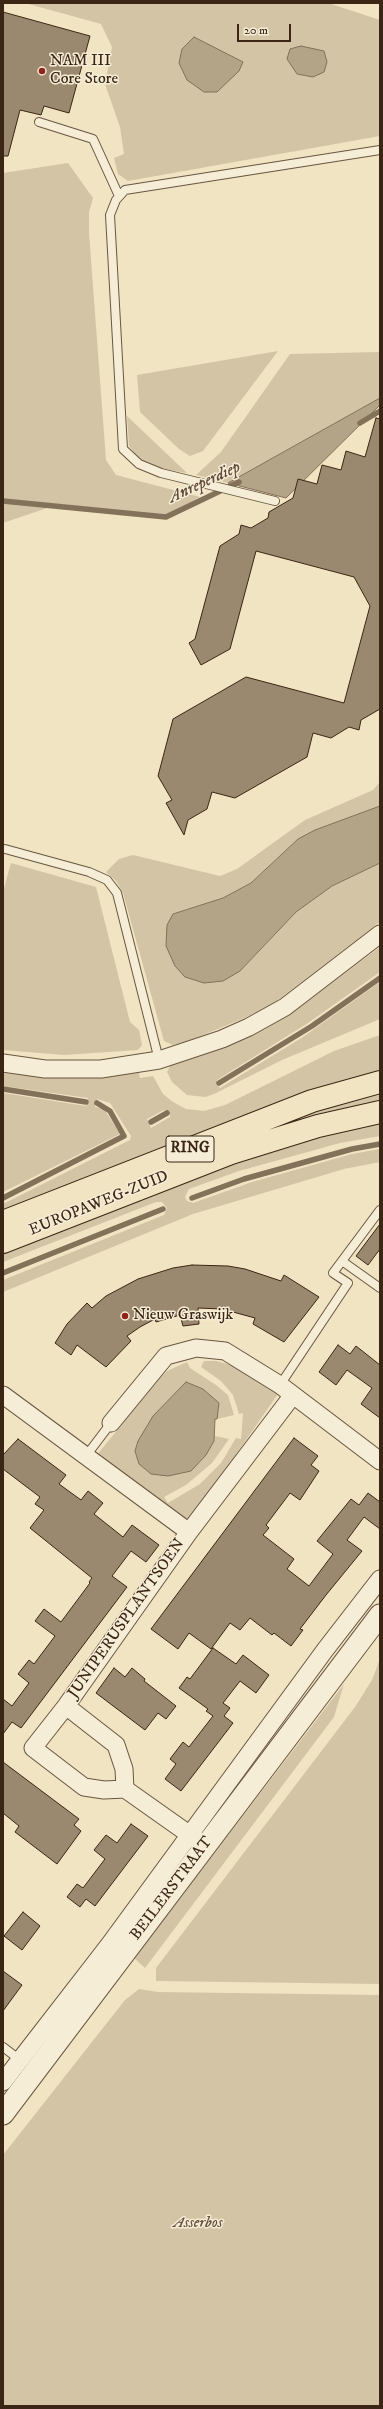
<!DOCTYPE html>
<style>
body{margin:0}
#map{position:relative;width:383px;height:2409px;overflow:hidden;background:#f1e4c2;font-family:"IM FELL DW Pica",serif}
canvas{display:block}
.frame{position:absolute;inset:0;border:4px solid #3b2515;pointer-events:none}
.scale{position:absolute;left:237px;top:24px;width:54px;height:18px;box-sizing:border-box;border:2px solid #3b2515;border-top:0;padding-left:5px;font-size:12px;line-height:14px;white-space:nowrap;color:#3b2515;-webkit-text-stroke:3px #f6edd7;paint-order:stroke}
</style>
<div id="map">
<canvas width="383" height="2409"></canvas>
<div class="frame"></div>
<div class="scale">20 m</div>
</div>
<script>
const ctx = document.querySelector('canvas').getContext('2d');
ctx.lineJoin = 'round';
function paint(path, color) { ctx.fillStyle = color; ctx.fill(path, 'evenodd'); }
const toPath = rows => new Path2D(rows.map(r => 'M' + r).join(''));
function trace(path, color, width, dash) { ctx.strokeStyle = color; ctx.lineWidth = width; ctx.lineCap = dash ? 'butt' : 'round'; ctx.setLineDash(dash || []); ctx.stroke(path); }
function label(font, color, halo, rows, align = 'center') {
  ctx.font = font + ' "IM FELL DW Pica",serif'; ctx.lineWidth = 3; ctx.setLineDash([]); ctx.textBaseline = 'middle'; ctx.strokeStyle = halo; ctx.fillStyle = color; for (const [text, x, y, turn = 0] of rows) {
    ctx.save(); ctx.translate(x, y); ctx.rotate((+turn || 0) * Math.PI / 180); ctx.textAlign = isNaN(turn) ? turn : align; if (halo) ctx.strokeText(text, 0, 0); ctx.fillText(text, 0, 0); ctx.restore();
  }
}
const green = toPath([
 [25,3,328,3,380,20,380,136,128,181,118,174,114,158,124,154,120,127,105,84,112,47,101,24],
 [68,163,93,198,89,212,89,233,106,460,116,475,200,497,166,517,59,504,3,523,3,173],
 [278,351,203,451,190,456,179,449,140,412,137,375],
 [380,352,380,398,228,483,196,475,221,452,290,354],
 [127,416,187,473,157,468,138,458,129,446],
 [380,782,380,806,298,839,251,883,223,898,173,914,240,971,296,912,332,886,380,863,380,922,274,1003,249,1016,196,1038,173,1045,164,1041,123,893,116,881,106,872,119,859,133,855,220,876,237,869,305,820,373,790],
 [11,863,96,887,130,1022,139,1030,142,1045,138,1050,64,1055,3,1050,3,892],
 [380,947,380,972,308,1023,217,1080,218,1086,220,1088,303,1037,380,982,380,1019,282,1060,214,1094,205,1097,187,1095,172,1082,167,1072,170,1066,229,1046,265,1029,304,1004],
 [380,1035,380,1074,3,1215,3,1204,130,1140,131,1136,110,1103,97,1099,95,1107,103,1108,106,1112,120,1134,3,1192,3,1093,86,1106,88,1101,88,1098,3,1086,3,1073,48,1077,139,1073,140,1078,153,1076,163,1094,173,1102,186,1109,204,1111,225,1105,334,1051],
 [164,1110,170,1114,170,1117,151,1128,147,1119],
 [380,1091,380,1106,3,1233,324,1107],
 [380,1117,380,1136,340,1143,239,1171,189,1189,185,1197,187,1201,193,1203,252,1182,352,1154,380,1149,380,1162,344,1169,193,1214,3,1292,3,1280,164,1215,167,1208,162,1202,156,1202,3,1262,3,1247,172,1180],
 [204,1361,216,1361,235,1366,278,1394,193,1516,182,1520,96,1456,159,1379,167,1371,187,1362,190,1368,216,1385,228,1395,234,1415,217,1419,217,1403,203,1389,214,1441,215,1436,229,1439,212,1463,186,1485,164,1497,168,1503,200,1484,221,1463,236,1438,241,1439,243,1413,239,1414,233,1395,221,1381,201,1367],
 [380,1659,380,1984,156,1981,156,1968,355,1707,372,1680],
 [344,1684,334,1717,145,1968,134,1958],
 [139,1989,158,1992,380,1995,380,2406,3,2406,3,2155,125,2000]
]);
const water = toPath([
 [194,37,243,62,239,71,217,92,204,92,187,80,179,63,182,49,194,37],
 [301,46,324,51,327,62,324,72,313,77,297,74,287,59,290,49,301,46],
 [380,398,380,405,286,498,228,483,380,398],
 [380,806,380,863,332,886,296,912,240,971,223,981,204,983,185,977,175,966,166,946,167,925,173,914,223,898,251,883,298,839,315,830,380,806],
 [186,1382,203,1389,219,1403,217,1419,215,1419,214,1441,206,1455,191,1471,168,1476,151,1474,139,1464,135,1451,138,1441,153,1416,186,1382]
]);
const stream = toPath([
 [360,423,380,411],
 [3,501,166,517,239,482],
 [219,1083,312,1026,380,978],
 [3,1089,86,1102],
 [151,1122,167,1113],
 [3,1198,124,1136,110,1111,97,1103],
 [192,1198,244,1179,352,1149,380,1144],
 [3,1273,163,1209]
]);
const building = toPath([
 [3,12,90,36,69,113,44,106,41,115,20,110,8,156,3,156,3,12],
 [376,418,380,419,380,709,361,720,359,730,349,727,331,738,313,733,307,757,235,798,212,792,207,809,188,820,184,835,166,803,172,800,158,776,173,719,246,677,344,703,370,606,354,577,256,551,230,649,201,665,189,643,195,639,220,546,239,534,241,525,251,528,268,518,269,512,293,498,298,479,317,484,322,465,341,470,346,451,365,457,376,418],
 [380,1224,380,1249,368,1265,356,1256,380,1224],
 [192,1265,228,1266,245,1269,281,1281,284,1275,319,1297,284,1342,253,1324,255,1318,222,1309,198,1308,199,1324,183,1326,180,1315,156,1322,155,1319,140,1327,127,1336,131,1341,106,1367,77,1345,71,1355,55,1343,67,1324,87,1303,92,1308,106,1296,138,1279,173,1268,192,1265],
 [338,1345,350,1354,356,1346,380,1365,380,1418,361,1404,372,1388,347,1370,336,1385,319,1372,338,1345],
 [294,1438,318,1456,311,1465,319,1471,300,1500,290,1493,266,1525,269,1528,263,1535,294,1559,287,1569,309,1586,333,1554,317,1541,351,1499,359,1505,368,1493,380,1502,380,1529,364,1517,347,1540,362,1551,326,1595,300,1629,303,1630,291,1646,274,1633,272,1635,250,1618,240,1630,230,1623,211,1649,189,1633,178,1649,151,1629,294,1438],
 [18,1439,66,1475,59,1484,81,1500,88,1491,103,1503,94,1514,123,1537,132,1525,159,1545,146,1562,131,1551,112,1576,127,1587,21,1728,12,1722,3,1734,3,1699,12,1706,29,1683,18,1674,29,1660,34,1664,55,1636,35,1621,44,1609,61,1622,90,1583,89,1582,92,1578,30,1528,44,1510,35,1504,40,1497,3,1469,3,1455,18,1439],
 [213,1648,236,1664,243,1655,269,1675,256,1693,240,1681,223,1703,230,1708,224,1716,233,1723,181,1791,165,1779,176,1764,170,1759,183,1742,189,1747,213,1716,206,1711,208,1709,179,1688,187,1677,190,1679,213,1648],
 [114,1668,125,1677,132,1668,145,1679,144,1681,176,1706,166,1719,158,1713,145,1730,96,1693,114,1668],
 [3,1762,79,1819,74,1825,81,1831,57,1864,15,1832,19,1826,3,1813,3,1762],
 [131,1824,148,1836,95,1906,86,1899,80,1907,67,1897,77,1884,83,1888,105,1859,94,1850,106,1835,117,1843,131,1824],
 [23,1912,40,1926,22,1950,4,1936,23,1912],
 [3,1971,22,1985,3,2011,3,1971]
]);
const service = toPath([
 [39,122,93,139,119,196],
 [275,501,161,473,139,464,123,449,110,215,116,200,125,190,380,150],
 [5,849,89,872,107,880,117,893,159,1060],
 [342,1261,380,1288],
 [280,1385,348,1283,333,1273,380,1210],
 [86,1456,111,1423],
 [3,2047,20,2060]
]);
const minor = toPath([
 [3,1063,45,1069,101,1069,159,1060,222,1039,249,1027,285,1007,380,934],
 [3,1395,189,1532],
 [111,1423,166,1356,196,1348,225,1351,280,1385,380,1461],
 [66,1706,116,1745,124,1769,125,1789,200,1842],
 [125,1789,104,1790,84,1787,33,1748,66,1706,189,1532,293,1395],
 [3,2082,109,1945,325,1650,380,1579]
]);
const tertiary = toPath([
 [3,2114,380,1615]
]);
const primary = toPath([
 [3,1222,312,1101,380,1082],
 [3,1242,231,1153,318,1126,380,1112]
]);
const markers = [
 [42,71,4,"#8f2418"],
 [125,1316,4,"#8f2418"]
];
const shields = [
 [190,1149,48]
];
const shieldNames = [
 ["RING",190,1149]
];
const poiNames = [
 ["NAM III",50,62],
 ["Core Store",50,80],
 ["Nieuw Graswijk",133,1316]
];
const streetNames = [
 ["EUROPAWEG-ZUID",99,1204,-22],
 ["JUNIPERUSPLANTSOEN",127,1619,-55],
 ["BEILERSTRAAT",172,1889,-53]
];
const parkNames = [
 ["Asserbos",198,2224]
];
const waterNames = [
 ["Anreperdiep",205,483,-25]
];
paint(green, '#d2c4a5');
paint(water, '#b3a387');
trace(water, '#837159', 1);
trace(stream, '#837159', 5.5);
paint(building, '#9a886f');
trace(building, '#3b2515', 1);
trace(service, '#685540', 10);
trace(minor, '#685540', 19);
trace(tertiary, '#685540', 23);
trace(primary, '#3b2515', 24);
trace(service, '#f6edd7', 8);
trace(minor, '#f6edd7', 17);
trace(tertiary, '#f6edd7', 21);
trace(primary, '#f1e4c2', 22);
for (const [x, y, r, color] of markers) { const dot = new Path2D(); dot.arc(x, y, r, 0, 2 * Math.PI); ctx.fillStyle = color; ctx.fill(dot); trace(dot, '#f6edd7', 1.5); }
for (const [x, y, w] of shields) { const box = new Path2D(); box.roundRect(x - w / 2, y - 13, w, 26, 3); ctx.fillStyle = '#f6edd7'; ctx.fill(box); trace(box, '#3b2515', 1); }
label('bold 15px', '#3b2515', null, shieldNames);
label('16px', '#3b2515', '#f6edd7', poiNames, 'left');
label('16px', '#3b2515', '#f6edd7', streetNames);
label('italic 16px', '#614d39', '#f6edd7', parkNames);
label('italic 17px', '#5f4b37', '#f6edd7', waterNames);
</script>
